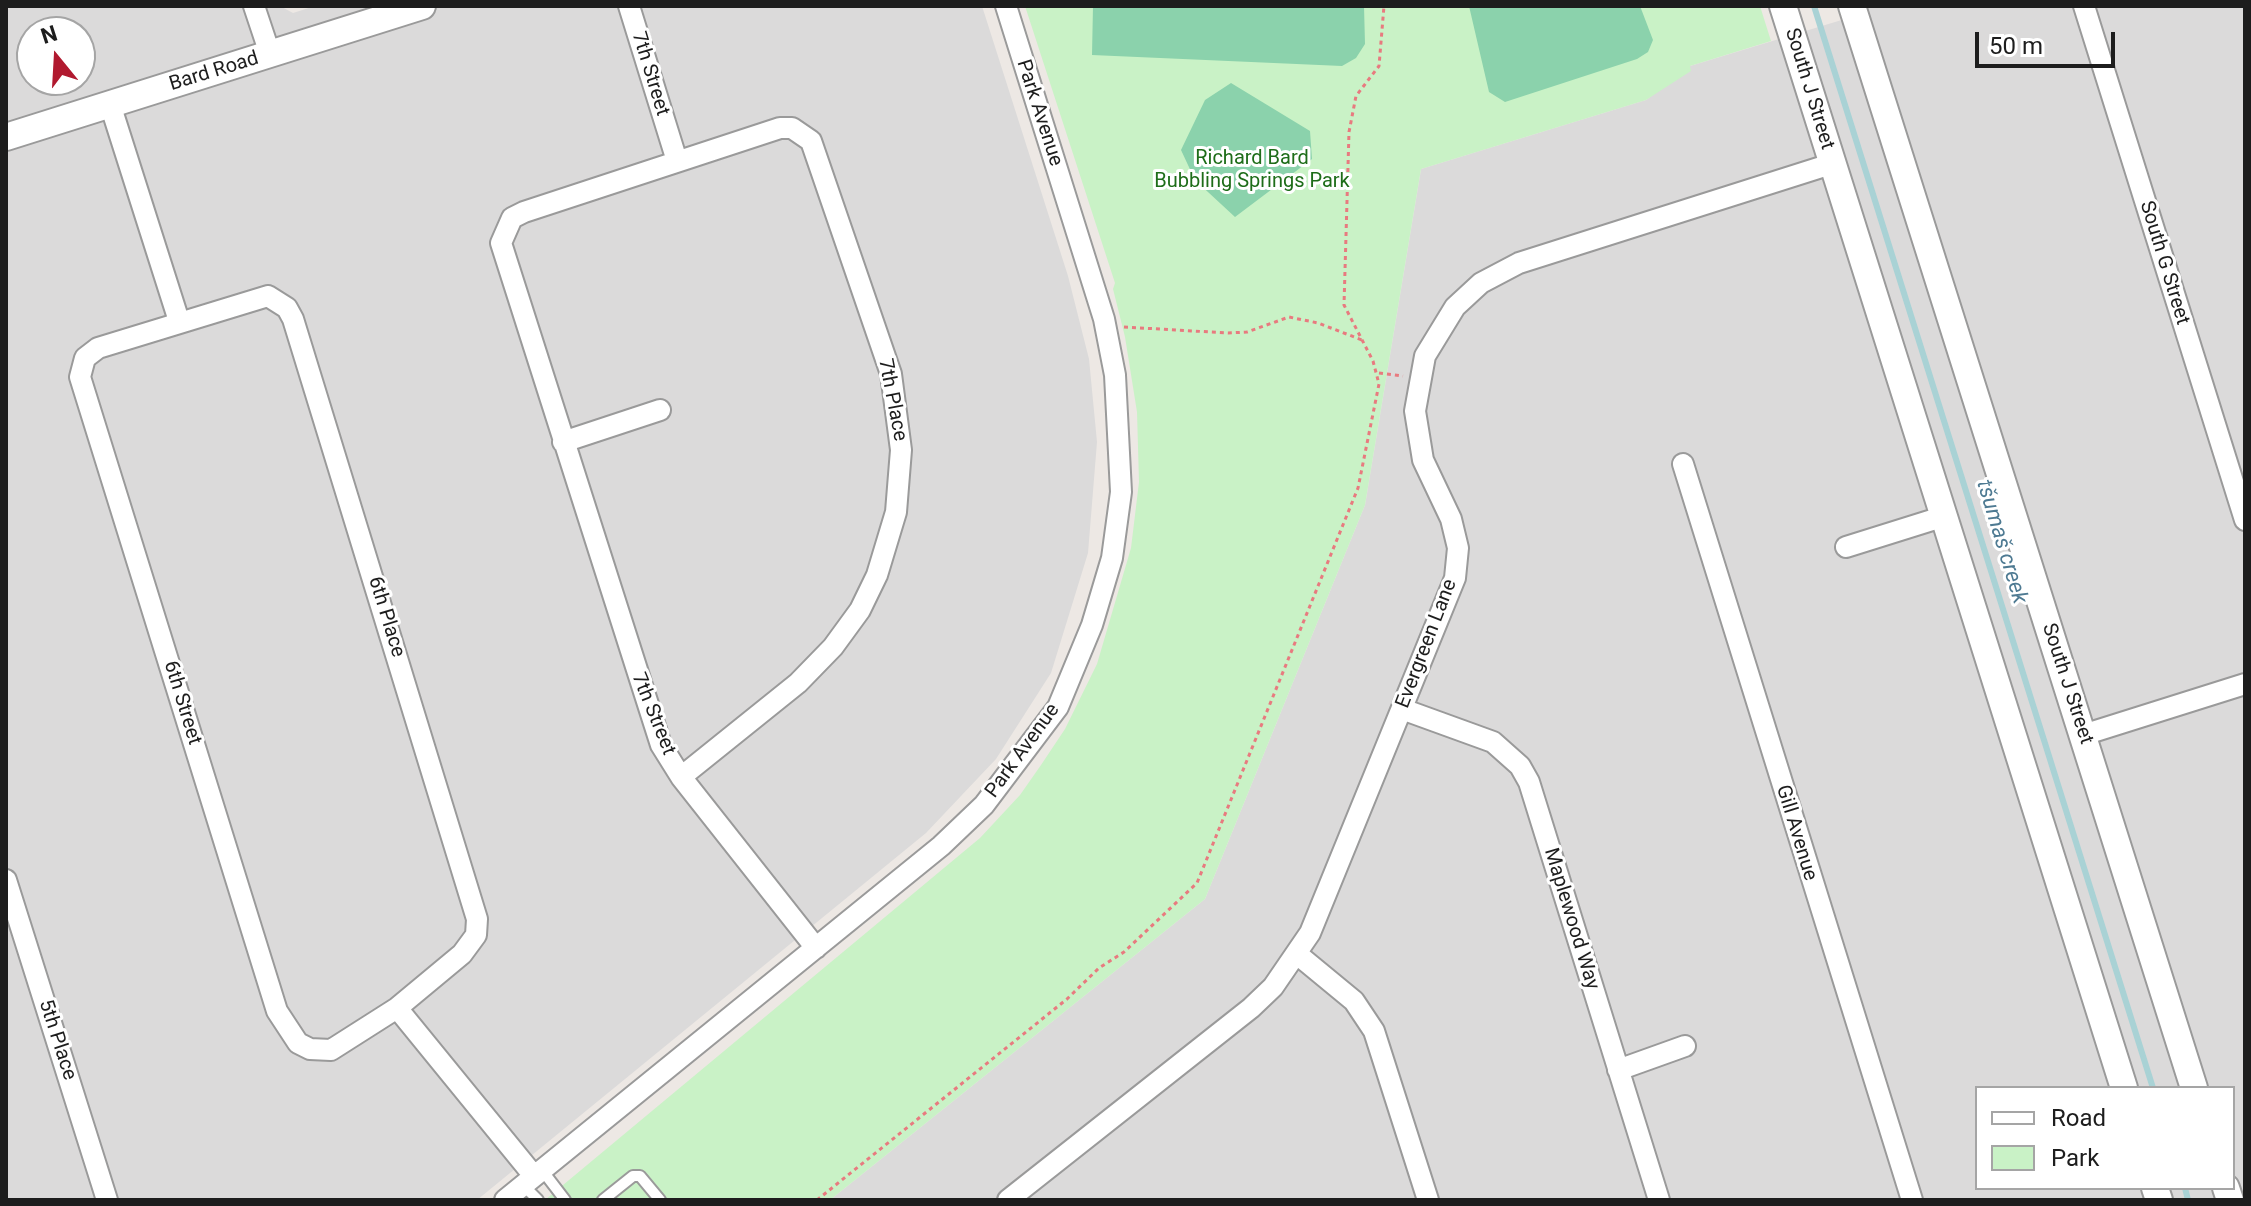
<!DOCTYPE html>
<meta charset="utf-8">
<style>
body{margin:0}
#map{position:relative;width:2251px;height:1206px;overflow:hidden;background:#ede8e4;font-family:Roboto,sans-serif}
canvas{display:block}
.frame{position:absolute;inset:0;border:8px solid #1d1d1d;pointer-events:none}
.legend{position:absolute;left:1975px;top:1086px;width:260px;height:104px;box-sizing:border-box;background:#fff;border:2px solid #a5a5a5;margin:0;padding:10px 14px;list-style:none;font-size:24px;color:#1d1d1d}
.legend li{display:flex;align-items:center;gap:16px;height:40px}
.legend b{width:40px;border:2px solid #a5a5a5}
.north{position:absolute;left:16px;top:16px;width:80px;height:80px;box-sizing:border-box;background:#fff;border:2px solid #a5a5a5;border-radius:50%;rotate:342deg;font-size:22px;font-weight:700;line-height:32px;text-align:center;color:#1d1d1d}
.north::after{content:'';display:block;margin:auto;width:28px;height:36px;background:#b1192f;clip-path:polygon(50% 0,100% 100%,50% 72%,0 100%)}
.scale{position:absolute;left:1975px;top:32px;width:140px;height:36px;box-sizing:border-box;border:4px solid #1d1d1d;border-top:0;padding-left:10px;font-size:24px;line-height:28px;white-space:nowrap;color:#1d1d1d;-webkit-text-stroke:6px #fff;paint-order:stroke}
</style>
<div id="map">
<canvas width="2251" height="1206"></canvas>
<div class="frame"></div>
<ul class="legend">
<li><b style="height:10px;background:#fff"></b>Road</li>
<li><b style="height:22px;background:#c9f2c6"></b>Park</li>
</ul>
<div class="north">N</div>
<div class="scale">50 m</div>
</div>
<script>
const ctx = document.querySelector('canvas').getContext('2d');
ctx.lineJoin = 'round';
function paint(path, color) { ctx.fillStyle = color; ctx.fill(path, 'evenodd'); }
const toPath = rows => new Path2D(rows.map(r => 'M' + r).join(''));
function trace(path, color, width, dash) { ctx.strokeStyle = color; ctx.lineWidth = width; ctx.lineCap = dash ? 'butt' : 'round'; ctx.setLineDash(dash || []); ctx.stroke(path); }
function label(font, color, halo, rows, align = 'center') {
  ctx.font = font + ' Roboto,sans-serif'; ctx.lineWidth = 6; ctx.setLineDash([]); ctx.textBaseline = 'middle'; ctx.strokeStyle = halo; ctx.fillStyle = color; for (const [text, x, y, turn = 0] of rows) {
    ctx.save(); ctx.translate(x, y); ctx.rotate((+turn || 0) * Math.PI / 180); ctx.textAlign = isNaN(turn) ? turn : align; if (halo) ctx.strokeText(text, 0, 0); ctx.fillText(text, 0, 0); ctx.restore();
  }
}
const residential = toPath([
 [6,6,280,6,293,13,315,6,982,6,1068,276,1089,359,1097,442,1088,553,1051,673,996,759,926,833,477,1200,6,1200],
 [32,32,80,32,80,80,32,80],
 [1867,6,2245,6,2245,1200,830,1200,1205,899,1365,505,1421,169,1646,100,1690,66,1868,12],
 [1977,1088,2233,1088,2233,1188,1977,1188]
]);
const park = toPath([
 [1025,6,1760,6,1771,41,1690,66,1691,71,1646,100,1421,169,1365,505,1205,899,830,1200,545,1200,980,838,1020,795,1041,765,1065,729,1097,664,1131,548,1139,482,1137,412,1125,337,1113,289,1115,283]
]);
const pitch = toPath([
 [1093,6,1364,6,1365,44,1356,58,1342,66,1092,55],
 [1469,6,1640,6,1653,40,1648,52,1637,59,1505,102,1489,92],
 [1231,83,1310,131,1312,159,1235,217,1195,180,1181,150,1205,100]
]);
const stream = toPath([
 [1814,6,2153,1088],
 [2185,1188,2188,1200]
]);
const path = toPath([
 [1124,327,1228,333,1247,332,1289,317,1318,323,1362,340],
 [1379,373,1403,376],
 [817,1200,1067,999,1099,968,1124,952,1197,883,1358,488,1379,384,1373,361,1344,305,1349,132,1356,96,1379,66,1384,6]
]);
const service = toPath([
 [542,1170,565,1200],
 [523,1185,538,1200],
 [603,1200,633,1176,640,1176,660,1200]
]);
const minor = toPath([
 [254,6,270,54],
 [629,6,677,161],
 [2084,6,2245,520],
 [110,104,179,321],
 [268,296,287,308,293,319,477,919,476,935,462,954,397,1008,331,1050,310,1049,298,1043,277,1011,80,377,85,358,98,348,268,296],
 [563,442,660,410],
 [1683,464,1912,1200],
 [1846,547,1945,516],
 [1402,709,1493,742,1520,766,1529,782,1659,1200],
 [2083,735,2245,684],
 [681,777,798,683,833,647,860,610,877,575,896,512,901,450,891,374,811,141,792,128,780,128,524,212,512,218,501,243,661,745,681,777,816,948],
 [6,880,107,1200],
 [1297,954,1354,1001,1374,1031,1428,1200],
 [397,1008,534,1176],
 [1618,1070,1685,1046],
 [505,1200,941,846,984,805,1058,707,1092,625,1112,558,1121,492,1115,375,1104,319,1006,6],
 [1008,1200,1251,1008,1273,987,1310,933,1455,578,1458,548,1451,519,1423,460,1415,411,1425,356,1455,307,1481,283,1519,263,1831,164]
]);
const tertiary = toPath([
 [1783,6,2124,1088],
 [1852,6,2194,1088],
 [6,137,422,6],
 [2155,1188,2159,1200],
 [2226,1188,2230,1200]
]);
const streetNames = [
 ["Bard Road",214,72,-17],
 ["7th Street",650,74,73],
 ["South J Street",1809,89,73],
 ["Park Avenue",1039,113,72],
 ["South G Street",2164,263,73],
 ["7th Place",892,400,79],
 ["6th Place",386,617,73],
 ["Evergreen Lane",1427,644,-69],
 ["South J Street",2067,684,72],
 ["6th Street",182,703,73],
 ["7th Street",653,714,68],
 ["Park Avenue",1023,751,-54],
 ["Gill Avenue",1796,833,73],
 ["Maplewood Way",1571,919,73],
 ["5th Place",57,1040,72]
];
const parkNames = [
 ["Richard Bard",1252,159],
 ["Bubbling Springs Park",1252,182]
];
const waterNames = [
 ["tšumaš creek",2001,542,73]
];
paint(residential, '#dbdada');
paint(park, '#c9f2c6');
paint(pitch, '#8bd2ac');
trace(stream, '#a9d2d5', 6);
trace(service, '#9a9a9a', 14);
trace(minor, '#9a9a9a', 24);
trace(tertiary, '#9a9a9a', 30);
trace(path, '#e87a7f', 3, [4, 4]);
trace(service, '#fff', 10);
trace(minor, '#fff', 20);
trace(tertiary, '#fff', 26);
label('20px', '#1d1d1d', '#fff', streetNames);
label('20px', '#1e6d19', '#fff', parkNames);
label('italic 22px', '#4e7a92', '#fff', waterNames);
</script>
